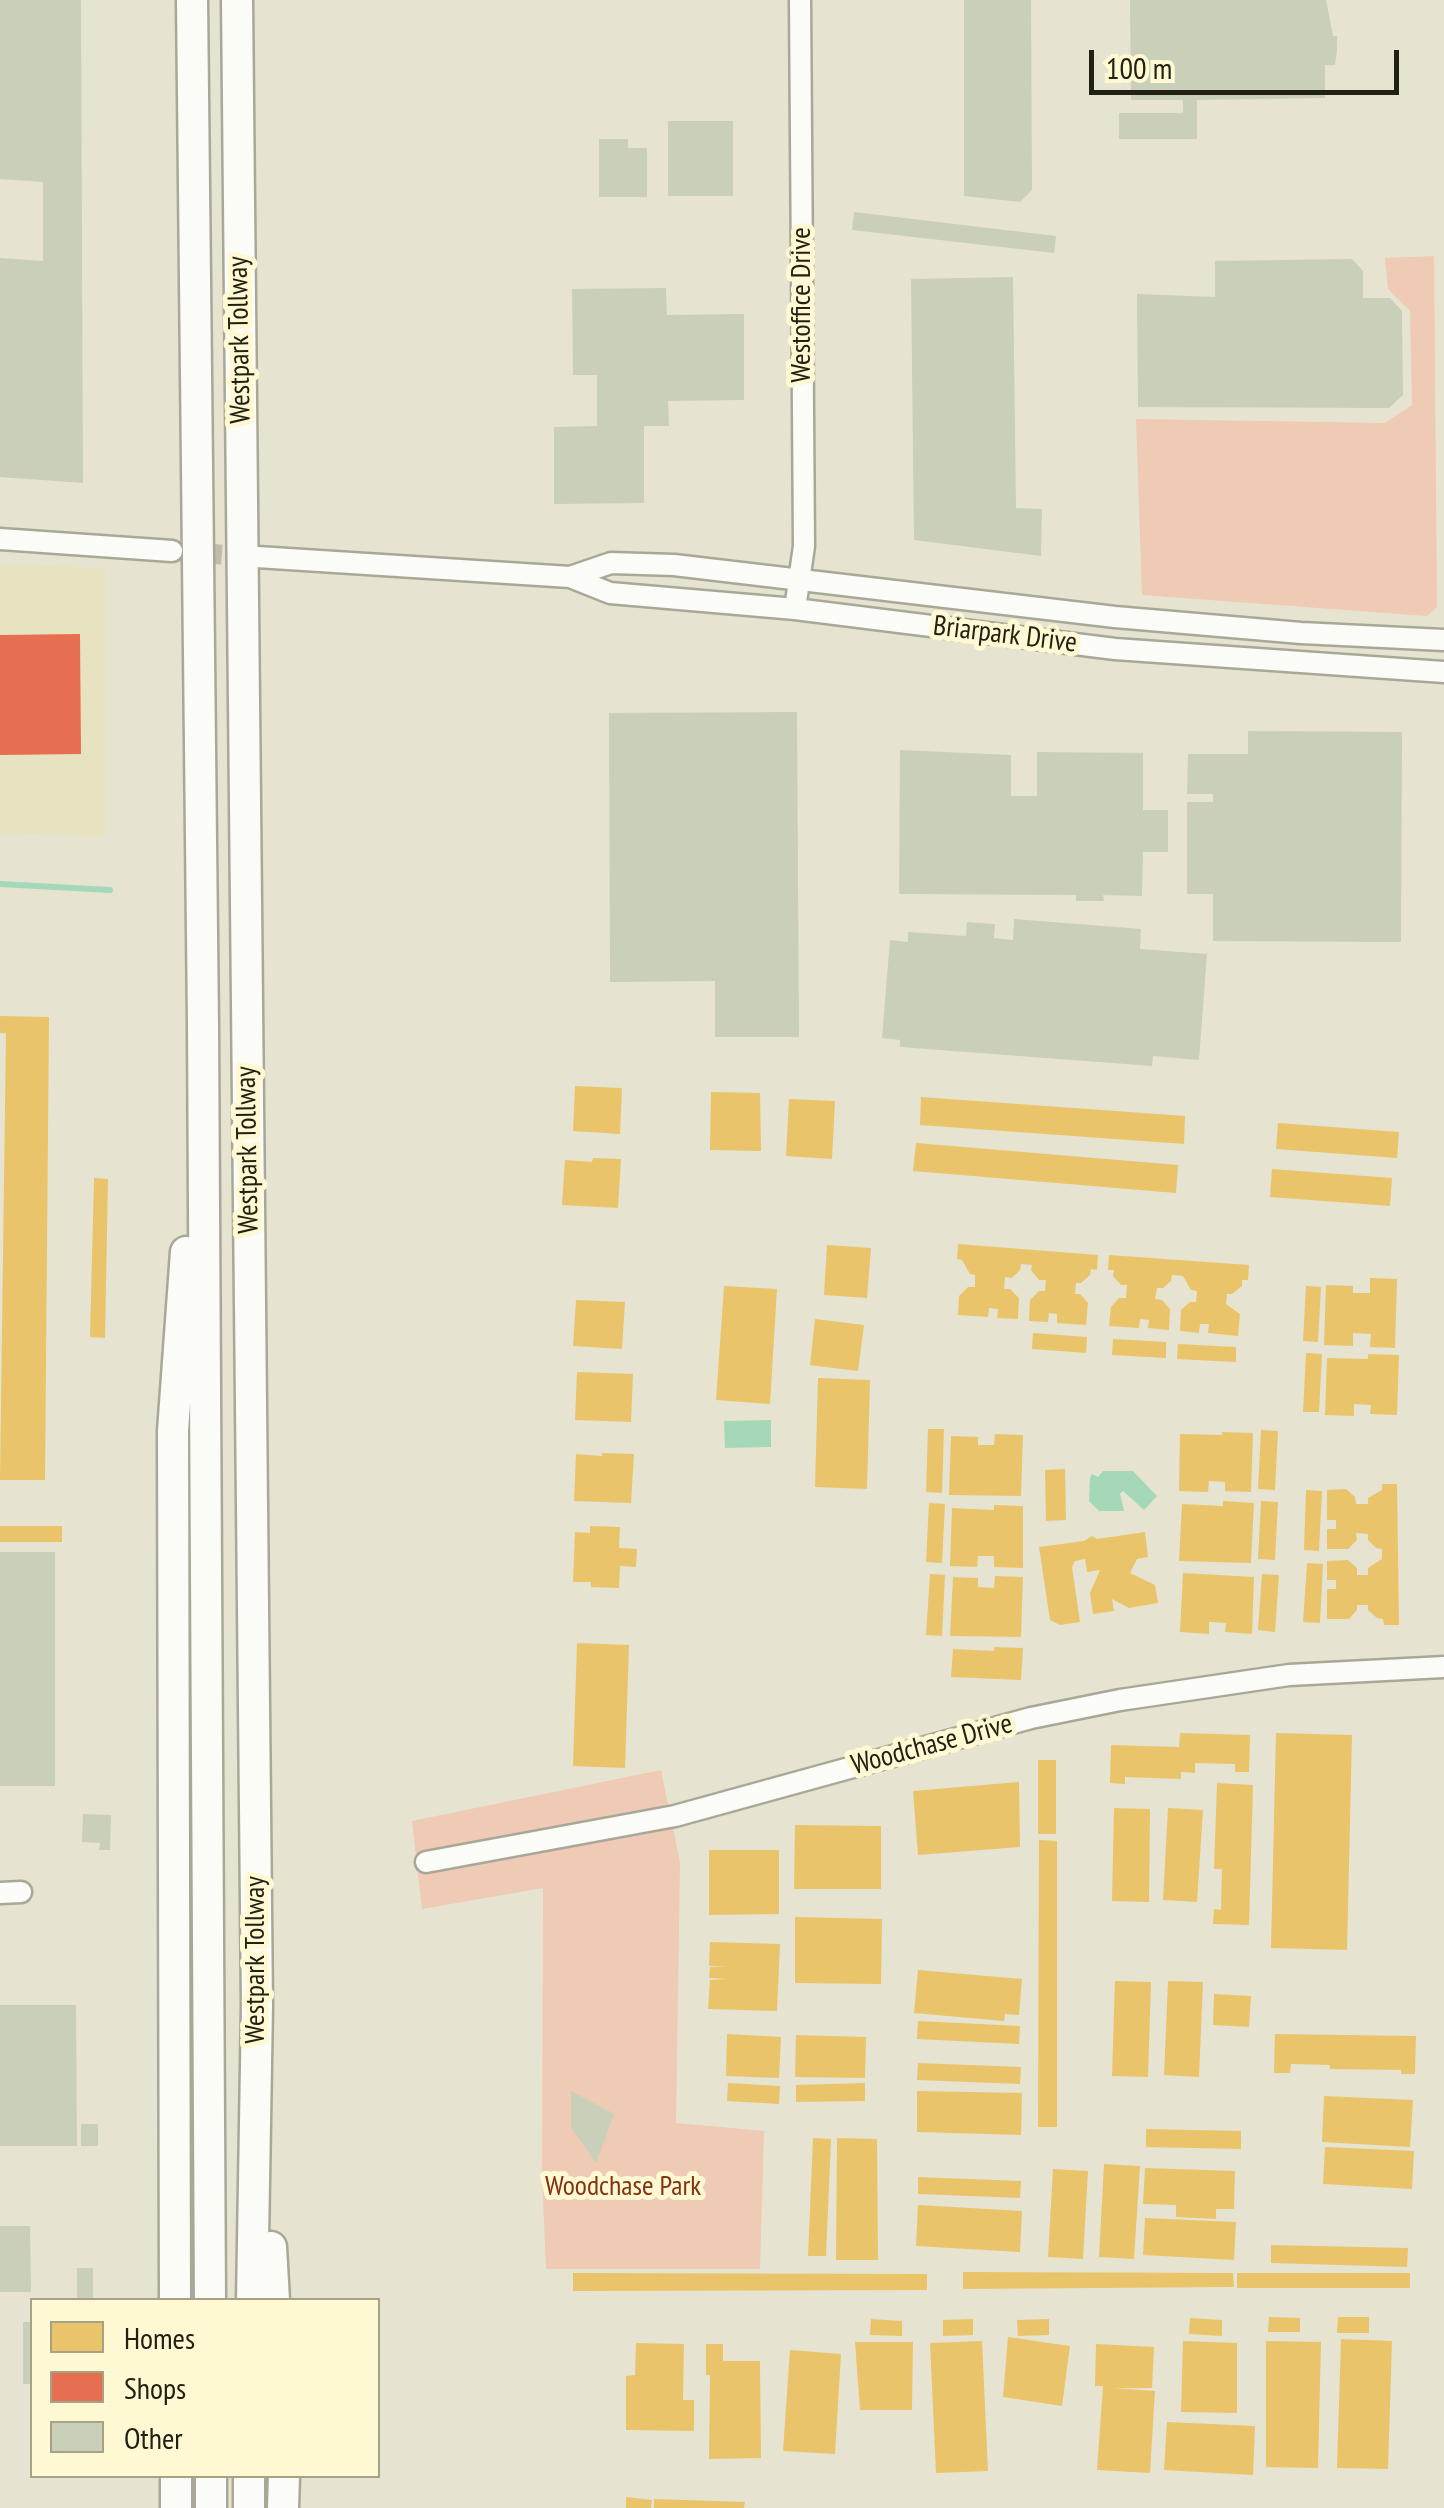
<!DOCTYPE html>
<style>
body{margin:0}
#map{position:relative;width:1444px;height:2508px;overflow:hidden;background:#e6e4d0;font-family:"PT Sans Narrow",sans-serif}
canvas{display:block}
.legend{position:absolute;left:30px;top:2298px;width:350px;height:180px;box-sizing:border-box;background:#fef9d3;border:2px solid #a6a286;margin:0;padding:12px 18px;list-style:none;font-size:30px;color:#222012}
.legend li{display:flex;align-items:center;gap:20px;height:50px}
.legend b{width:50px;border:2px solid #a6a286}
.scale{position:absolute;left:1089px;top:50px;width:310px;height:45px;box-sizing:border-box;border:5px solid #222012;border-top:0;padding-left:12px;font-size:30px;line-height:35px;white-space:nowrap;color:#222012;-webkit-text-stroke:8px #fef9d3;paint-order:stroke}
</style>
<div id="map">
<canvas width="1444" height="2508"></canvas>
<ul class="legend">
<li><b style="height:28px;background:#e9c46a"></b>Homes</li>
<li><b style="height:28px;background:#e76f51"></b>Shops</li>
<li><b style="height:28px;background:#c9cfb9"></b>Other</li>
</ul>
<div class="scale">100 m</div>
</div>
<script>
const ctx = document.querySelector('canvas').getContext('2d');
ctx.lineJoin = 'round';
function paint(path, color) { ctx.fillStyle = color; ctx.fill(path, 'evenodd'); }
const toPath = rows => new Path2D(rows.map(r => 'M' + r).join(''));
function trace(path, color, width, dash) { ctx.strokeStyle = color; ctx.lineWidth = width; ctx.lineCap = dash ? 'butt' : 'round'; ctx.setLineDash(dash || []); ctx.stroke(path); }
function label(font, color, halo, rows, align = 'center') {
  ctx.font = font + ' "PT Sans Narrow",sans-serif'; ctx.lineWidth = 10; ctx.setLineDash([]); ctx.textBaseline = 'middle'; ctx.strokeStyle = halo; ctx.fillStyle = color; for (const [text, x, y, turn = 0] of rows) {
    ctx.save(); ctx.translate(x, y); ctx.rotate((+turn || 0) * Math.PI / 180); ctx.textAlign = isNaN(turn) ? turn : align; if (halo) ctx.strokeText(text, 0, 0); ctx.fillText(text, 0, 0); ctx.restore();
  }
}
const built = toPath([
 [0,564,105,568,105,837,0,833]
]);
const green = toPath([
 [1434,256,1437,607,1427,616,1142,595,1136,419,1385,423,1412,405,1410,311,1388,289,1385,258],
 [661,1770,680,1862,676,2123,764,2131,760,2269,546,2269,542,2175,543,1888,422,1909,412,1821]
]);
const water = toPath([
 [771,1420,771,1447,725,1448,724,1421],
 [1103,1471,1133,1471,1157,1496,1144,1510,1123,1491,1120,1494,1124,1511,1099,1511,1089,1501,1090,1478,1092,1474,1098,1477]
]);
const homes = toPath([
 [0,1016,49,1017,45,1480,0,1480,6,1033,0,1033],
 [575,1086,622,1088,620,1134,573,1131],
 [711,1092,760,1093,761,1151,710,1150],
 [921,1097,1185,1116,1184,1144,920,1125],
 [789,1099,835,1101,832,1159,786,1156],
 [1278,1123,1399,1132,1397,1158,1276,1149],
 [916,1143,1178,1165,1176,1193,913,1171],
 [593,1158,621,1159,618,1208,562,1205,565,1160,592,1162],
 [1272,1169,1392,1178,1390,1206,1270,1197],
 [94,1178,108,1179,105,1338,90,1337],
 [958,1244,1098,1255,1097,1270,1091,1269,1090,1275,1081,1283,1076,1283,1075,1294,1080,1294,1088,1303,1086,1325,1057,1323,1057,1314,1049,1313,1048,1322,1029,1321,1030,1300,1039,1291,1045,1291,1046,1280,1039,1280,1031,1270,1032,1265,1021,1264,1020,1270,1012,1278,1005,1277,1004,1289,1010,1289,1019,1298,1018,1319,997,1318,998,1309,989,1308,988,1317,958,1315,959,1296,968,1287,975,1287,975,1275,970,1274,962,1260,957,1259],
 [827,1245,871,1248,867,1298,824,1295],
 [1109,1255,1249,1265,1248,1280,1242,1280,1242,1286,1232,1294,1227,1294,1226,1304,1240,1314,1238,1336,1208,1333,1209,1324,1200,1324,1199,1333,1180,1331,1181,1310,1190,1302,1196,1302,1197,1291,1191,1290,1183,1276,1172,1275,1171,1281,1163,1288,1157,1288,1155,1299,1162,1300,1170,1309,1169,1330,1148,1328,1149,1320,1140,1319,1139,1328,1109,1326,1111,1307,1119,1298,1126,1298,1127,1285,1121,1285,1113,1276,1114,1270,1108,1270],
 [1370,1278,1397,1279,1395,1348,1370,1347,1371,1334,1353,1333,1353,1346,1324,1345,1326,1285,1353,1286,1353,1293,1370,1293],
 [724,1286,777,1289,770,1404,716,1400],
 [1306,1286,1321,1287,1318,1342,1303,1341],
 [576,1300,625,1302,622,1349,573,1346],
 [815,1319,864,1325,858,1371,810,1365],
 [1033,1333,1087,1337,1086,1353,1032,1349],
 [1113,1339,1166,1342,1166,1358,1112,1355],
 [1178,1344,1236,1347,1236,1362,1177,1359],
 [1306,1353,1322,1354,1319,1412,1303,1412],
 [1368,1354,1399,1355,1397,1415,1370,1414,1371,1405,1354,1404,1354,1416,1325,1415,1327,1358,1368,1359],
 [577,1372,633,1374,631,1422,575,1420],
 [818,1378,870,1380,867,1489,815,1487],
 [928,1429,944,1429,942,1493,926,1492],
 [1261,1430,1278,1431,1275,1490,1258,1489],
 [1222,1432,1253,1433,1251,1492,1225,1491,1225,1482,1209,1481,1208,1492,1179,1491,1180,1434,1222,1435],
 [995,1434,1023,1435,1021,1496,949,1495,951,1436,978,1437,978,1445,994,1445],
 [602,1453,634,1454,631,1503,574,1501,576,1454,602,1456],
 [1065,1469,1066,1520,1046,1521,1045,1470],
 [1382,1484,1397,1484,1399,1625,1384,1625,1383,1619,1377,1618,1368,1610,1368,1605,1357,1605,1357,1610,1349,1619,1327,1619,1327,1589,1336,1589,1336,1580,1327,1580,1327,1561,1348,1560,1357,1568,1357,1575,1368,1575,1368,1568,1382,1559,1382,1549,1376,1548,1368,1540,1368,1534,1356,1533,1357,1540,1348,1549,1327,1549,1327,1529,1336,1529,1336,1520,1327,1520,1327,1490,1346,1489,1355,1497,1356,1504,1368,1504,1368,1498,1382,1490],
 [1306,1490,1322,1491,1319,1551,1304,1550],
 [1223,1501,1254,1503,1251,1563,1179,1561,1182,1504,1223,1506],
 [1261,1501,1278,1502,1275,1560,1258,1559],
 [929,1503,945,1504,942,1563,926,1562],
 [994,1505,1023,1506,1023,1568,994,1567,994,1556,978,1556,977,1567,950,1566,952,1508,994,1510],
 [0,1526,62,1526,62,1542,0,1542],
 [590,1526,620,1527,619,1548,637,1549,636,1567,620,1566,619,1588,591,1587,591,1582,573,1582,575,1532,590,1533],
 [1145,1532,1148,1557,1137,1559,1130,1573,1155,1585,1158,1603,1129,1608,1112,1599,1114,1611,1093,1614,1090,1593,1100,1570,1087,1572,1085,1559,1075,1561,1072,1567,1080,1622,1060,1625,1050,1620,1039,1547,1084,1541,1092,1536,1097,1539],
 [1307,1563,1323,1564,1320,1623,1303,1622],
 [1183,1573,1254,1577,1252,1634,1225,1632,1226,1623,1209,1622,1209,1634,1180,1632],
 [930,1574,945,1575,942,1636,926,1635],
 [1262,1574,1279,1575,1275,1632,1258,1630],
 [995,1576,1023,1577,1021,1637,950,1636,953,1577,978,1578,978,1587,994,1588],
 [577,1643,629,1645,625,1768,573,1766],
 [994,1647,1023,1648,1021,1680,951,1677,953,1649,994,1651],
 [1180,1733,1250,1735,1249,1772,1235,1772,1235,1764,1195,1763,1195,1773,1181,1772,1181,1779,1125,1777,1125,1784,1110,1783,1111,1745,1179,1747],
 [1276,1733,1352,1735,1347,1950,1271,1948],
 [1038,1760,1056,1760,1056,1834,1038,1834],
 [1019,1782,1020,1847,918,1855,913,1791],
 [1217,1783,1253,1785,1249,1925,1213,1924,1214,1909,1221,1910,1222,1869,1214,1869],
 [1114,1808,1150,1809,1149,1902,1112,1901],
 [1168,1808,1203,1810,1197,1902,1163,1900],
 [795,1825,881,1826,881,1889,794,1889],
 [1039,1840,1057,1841,1057,2127,1038,2127],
 [709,1850,779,1850,779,1914,709,1915],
 [795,1917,882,1919,881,1984,795,1983],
 [710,1942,780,1944,777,2011,708,2009,710,1980,727,1979,709,1978,710,1967,728,1966,709,1966],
 [918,1970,1022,1979,1019,2015,1005,2014,1004,2021,914,2013],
 [1115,1981,1151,1982,1148,2077,1112,2076],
 [1168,1981,1203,1982,1199,2077,1164,2075],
 [1214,1994,1251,1996,1249,2027,1213,2025],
 [918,2021,1020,2026,1019,2044,917,2039],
 [727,2034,781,2037,779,2078,726,2076],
 [1275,2034,1416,2036,1415,2074,1401,2074,1401,2070,1330,2069,1330,2065,1291,2064,1290,2073,1274,2073],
 [796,2035,866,2037,865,2078,795,2077],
 [918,2063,1021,2067,1020,2084,917,2080],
 [728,2083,780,2086,779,2104,727,2101],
 [865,2083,865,2101,796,2102,796,2085],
 [917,2091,1022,2093,1021,2135,917,2132],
 [1324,2096,1413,2100,1410,2147,1322,2142],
 [1146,2129,1241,2131,1241,2149,1146,2147],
 [813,2138,831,2139,826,2256,808,2256],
 [837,2138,877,2139,878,2260,836,2260],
 [1325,2147,1414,2151,1412,2189,1323,2184],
 [1104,2164,1140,2166,1134,2259,1099,2257],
 [1145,2168,1235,2171,1234,2209,1216,2209,1216,2219,1176,2217,1176,2205,1143,2204],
 [1053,2169,1088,2171,1083,2259,1048,2257],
 [918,2177,1021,2181,1020,2198,918,2194],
 [918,2205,1022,2211,1020,2252,916,2246],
 [1145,2218,1236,2222,1234,2260,1143,2255],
 [1271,2245,1408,2248,1407,2267,1271,2263],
 [963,2272,1233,2273,1234,2287,963,2289],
 [573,2273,927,2274,927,2290,573,2291],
 [1237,2273,1410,2273,1410,2288,1237,2288],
 [1269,2317,1300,2318,1300,2332,1268,2332],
 [1338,2317,1369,2317,1369,2333,1337,2333],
 [1190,2318,1222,2320,1222,2336,1189,2334],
 [871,2319,902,2321,902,2336,870,2335],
 [973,2319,973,2335,943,2336,943,2320],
 [1049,2319,1049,2335,1018,2336,1017,2320],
 [1008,2337,1070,2346,1062,2406,1003,2397],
 [1341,2339,1392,2341,1388,2469,1337,2468],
 [982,2341,988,2471,936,2473,930,2343],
 [1183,2341,1237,2343,1237,2413,1181,2412],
 [1266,2341,1321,2342,1318,2468,1266,2467],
 [855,2342,913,2342,912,2410,860,2410],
 [636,2343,684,2344,683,2400,694,2400,694,2431,626,2430,626,2376,635,2375],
 [706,2344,723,2344,723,2361,760,2361,761,2458,709,2459,710,2375,706,2375],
 [1096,2344,1154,2347,1152,2388,1114,2388,1155,2391,1150,2473,1097,2470,1103,2386,1095,2386],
 [790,2350,841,2354,835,2454,783,2451],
 [1167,2422,1255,2426,1253,2475,1164,2470],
 [626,2497,652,2500,651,2508,626,2508],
 [654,2499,745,2502,744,2508,654,2508]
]);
const shops = toPath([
 [80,634,81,754,0,755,0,635]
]);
const stream = toPath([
 [0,884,110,890]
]);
const building = toPath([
 [0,0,81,0,83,483,0,477,0,258,43,261,43,182,0,179],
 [964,0,1031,0,1032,190,1020,202,964,196],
 [1130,0,1326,0,1333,36,1337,36,1337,51,1335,65,1325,65,1325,98,1197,100,1197,139,1119,139,1119,113,1183,113,1183,100,1131,100],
 [668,121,733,121,733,196,668,196],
 [599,139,628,139,628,148,647,148,647,197,599,197],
 [854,212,1056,236,1054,253,852,230],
 [1352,259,1363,271,1363,298,1390,298,1402,311,1403,395,1389,408,1138,407,1137,294,1215,297,1215,261],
 [1013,277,1016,508,1042,509,1041,556,914,540,911,279],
 [666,288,667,315,744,314,744,400,668,401,669,426,644,426,644,503,554,504,554,427,597,426,597,375,573,375,572,289],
 [797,712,799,1037,715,1037,715,981,610,982,609,713],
 [1248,731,1402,732,1401,942,1213,941,1213,894,1187,894,1187,802,1213,802,1213,794,1187,794,1188,754,1248,754],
 [900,750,1011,755,1011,796,1037,796,1037,752,1143,753,1143,810,1168,810,1168,852,1143,852,1142,896,1103,895,1104,901,1076,901,1076,895,899,894],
 [1014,919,1141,929,1140,949,1207,954,1199,1060,1153,1056,1152,1066,900,1047,900,1040,882,1038,890,940,908,942,908,932,966,936,967,922,995,924,994,938,1013,940],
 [0,1552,55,1552,55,1786,0,1786],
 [83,1814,111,1815,110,1850,99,1850,100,1843,82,1842],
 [0,2005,76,2005,77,2146,0,2146],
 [571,2091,614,2114,596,2163,571,2127],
 [81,2124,98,2124,98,2146,81,2146],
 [0,2226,30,2226,31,2292,0,2292],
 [77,2268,93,2268,93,2300,77,2300],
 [23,2322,32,2322,32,2384,23,2384]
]);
const minorTunnel = toPath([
 [172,551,255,557]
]);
const minor = toPath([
 [0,539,172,551],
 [257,557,570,577,610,593,795,609,1115,649,1444,672],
 [570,577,611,563,674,565,1115,617,1301,633,1444,640],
 [795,609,804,546,800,0],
 [426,1862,675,1816,1031,1718,1120,1700,1289,1675,1444,1667],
 [0,1893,21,1892]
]);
const highway = toPath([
 [192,0,203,1025,210,2300],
 [237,0,257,2005,252,2300],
 [271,2247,274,2300],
 [175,2300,173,1431,186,1252],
 [176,2476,176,2508],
 [211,2508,211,2476],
 [249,2508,249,2476],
 [283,2508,284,2476]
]);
const streetNames = [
 ["Westoffice Drive",802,305,-90],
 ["Westpark Tollway",240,340,-91],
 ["Briarpark Drive",1005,635,7],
 ["Westpark Tollway",248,1150,-91],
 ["Woodchase Drive",932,1745,-15],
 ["Westpark Tollway",256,1960,-90]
];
const parkNames = [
 ["Woodchase Park",623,2187]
];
paint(built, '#e7e3c1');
paint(green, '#efcab4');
paint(water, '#a4d8b9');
paint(homes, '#e9c46a');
paint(shops, '#e76f51');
trace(stream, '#a4d8b9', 6);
paint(building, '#c9cfb9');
trace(minorTunnel, '#bfbdaa', 20, [20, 10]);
trace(minor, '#a9a898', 25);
trace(highway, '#a9a898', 35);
trace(minor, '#fbfbf8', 20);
trace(highway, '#fbfbf8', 30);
label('28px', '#222012', '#fef9d3', streetNames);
label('28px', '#843111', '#fef9d3', parkNames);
</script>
